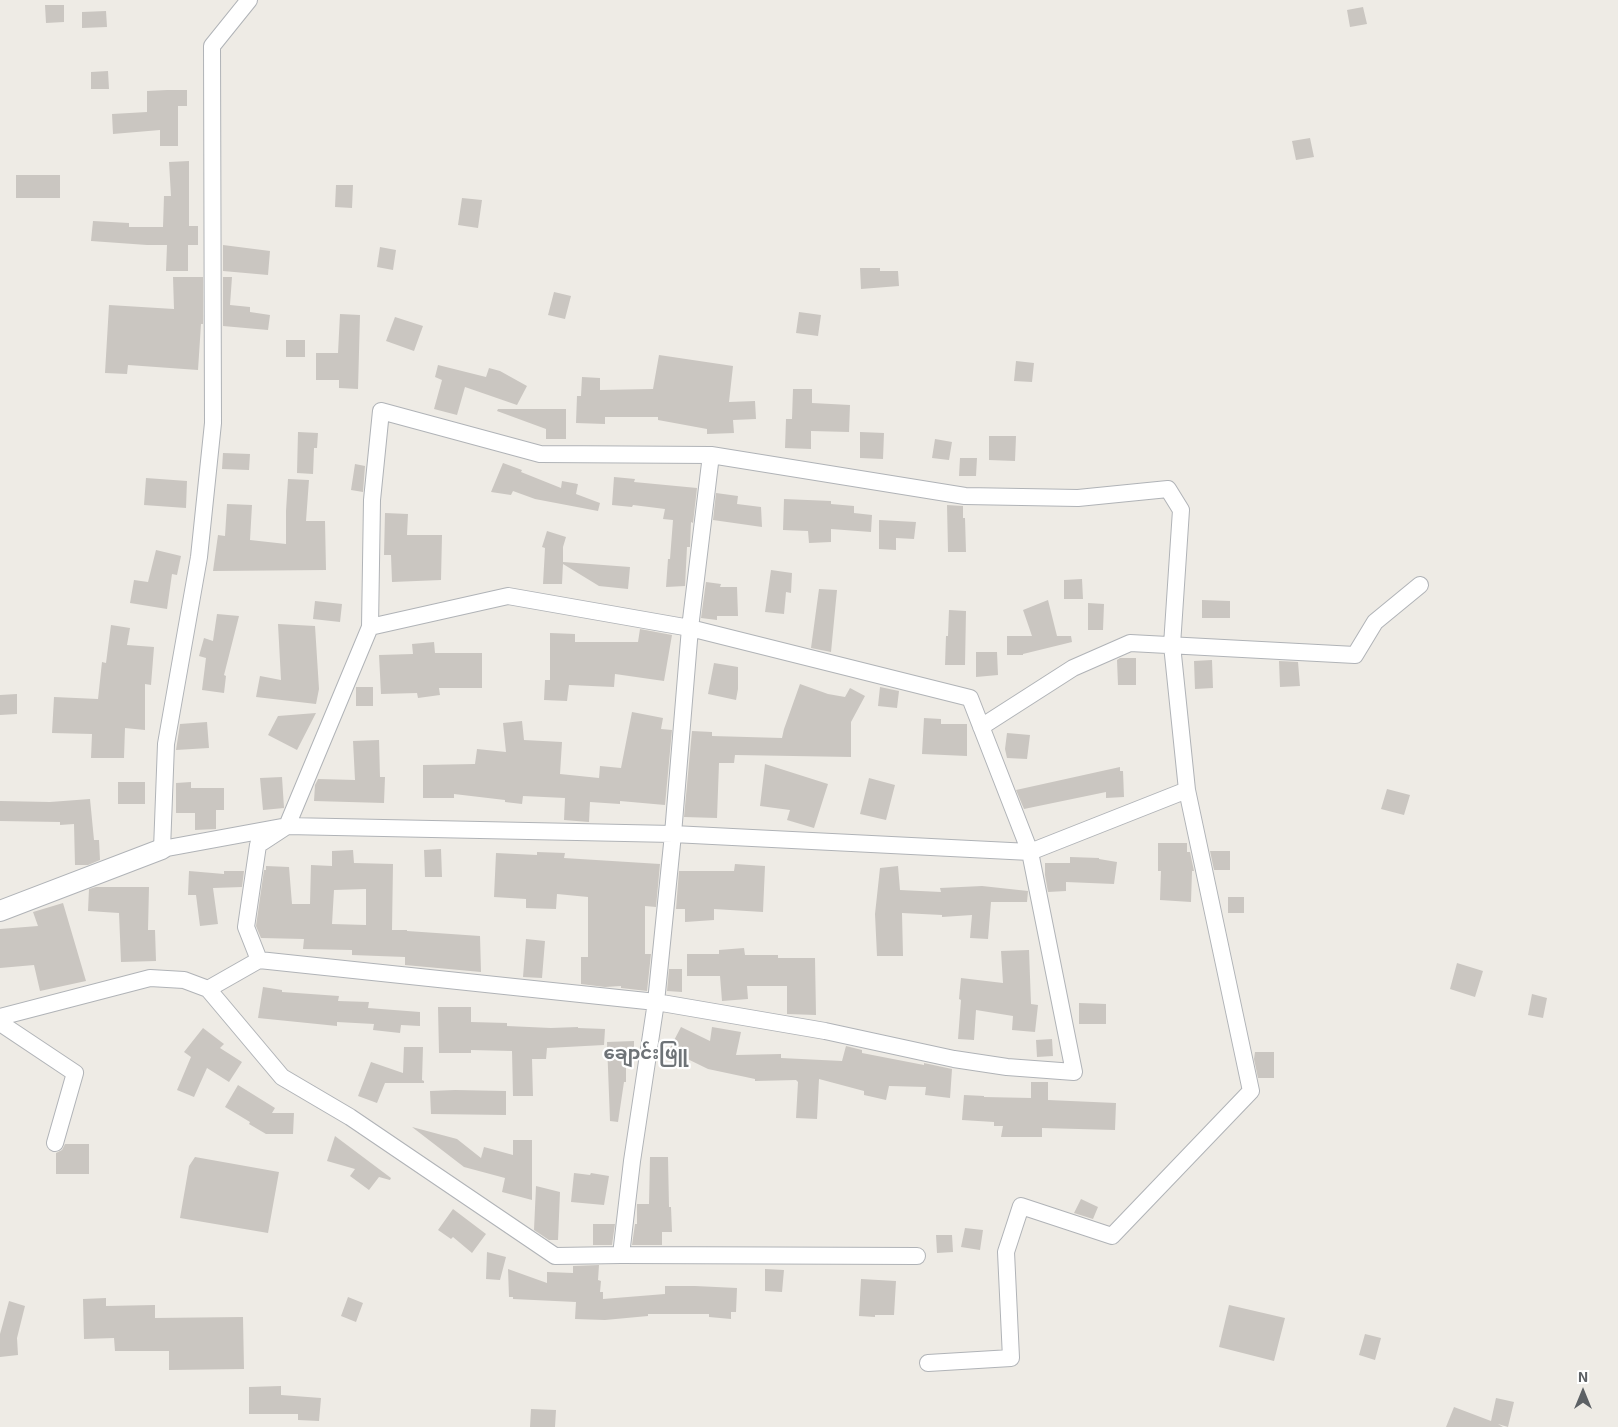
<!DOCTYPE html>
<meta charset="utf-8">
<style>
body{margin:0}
#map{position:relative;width:1618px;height:1427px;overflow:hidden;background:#eeebe5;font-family:"Exo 2",sans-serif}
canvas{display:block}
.north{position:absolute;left:1558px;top:1367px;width:50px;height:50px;-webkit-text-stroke:4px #fff;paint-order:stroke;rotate:0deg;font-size:14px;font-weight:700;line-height:20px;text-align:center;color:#5d6165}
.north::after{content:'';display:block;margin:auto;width:18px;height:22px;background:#5d6165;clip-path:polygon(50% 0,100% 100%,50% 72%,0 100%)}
</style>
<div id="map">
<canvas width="1618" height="1427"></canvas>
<div class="north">N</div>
</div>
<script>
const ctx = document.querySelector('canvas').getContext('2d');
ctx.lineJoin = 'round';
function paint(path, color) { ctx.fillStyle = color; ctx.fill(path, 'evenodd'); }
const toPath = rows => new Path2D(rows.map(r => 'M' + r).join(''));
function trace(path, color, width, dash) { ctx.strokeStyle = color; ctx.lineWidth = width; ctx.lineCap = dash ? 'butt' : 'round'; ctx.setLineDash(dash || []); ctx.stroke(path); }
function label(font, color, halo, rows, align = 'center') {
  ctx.font = font + ' "Exo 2","Noto Sans Myanmar",sans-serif'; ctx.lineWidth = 4.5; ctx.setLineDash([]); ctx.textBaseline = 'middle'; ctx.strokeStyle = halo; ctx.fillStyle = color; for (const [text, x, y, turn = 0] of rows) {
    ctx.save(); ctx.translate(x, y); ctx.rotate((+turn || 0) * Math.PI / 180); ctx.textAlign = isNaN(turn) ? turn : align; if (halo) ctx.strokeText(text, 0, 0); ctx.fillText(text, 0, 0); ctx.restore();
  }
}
const building = toPath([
 [45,5,64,5,64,22,46,23],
 [1363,7,1367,24,1350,27,1347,10],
 [106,11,107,27,82,28,82,12],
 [108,71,109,89,91,89,91,72],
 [167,90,187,90,187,106,178,106,178,146,160,146,160,130,113,134,112,114,147,112,147,91],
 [1310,138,1314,157,1296,160,1292,141],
 [189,161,189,226,198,226,198,245,188,245,188,271,166,271,167,245,147,245,91,241,93,221,129,223,129,227,163,227,164,196,171,196,169,162],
 [16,175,60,175,60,198,16,198],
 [336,185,353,185,352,208,335,207],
 [462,198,482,200,478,228,458,225],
 [223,245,270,251,268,275,223,271],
 [380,247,396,250,393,270,377,267],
 [860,268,880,268,880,271,898,271,899,286,861,289],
 [173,277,203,277,203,324,201,324,198,370,128,365,127,374,105,373,109,305,174,309],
 [223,277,232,277,230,305,250,307,250,312,270,315,268,330,223,326],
 [554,292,571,296,565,319,548,315],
 [799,312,821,315,818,336,796,333],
 [340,314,360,315,358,389,339,388,339,380,316,380,316,353,338,353],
 [395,317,423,326,414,351,386,341],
 [286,340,305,340,305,357,286,357],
 [659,355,733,366,729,402,755,401,756,419,733,420,734,433,707,434,707,429,658,420,658,417,605,417,605,424,576,423,577,396,581,396,582,377,600,378,600,390,653,389],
 [1016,361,1034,363,1032,382,1014,381],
 [438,365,486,377,489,368,500,371,527,386,517,405,465,387,457,415,434,409,442,380,435,377],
 [793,389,812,389,812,403,850,405,849,432,811,431,811,449,785,448,786,419,792,419],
 [498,409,566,409,566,439,546,439,546,429,497,411],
 [298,432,318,433,317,448,314,448,313,474,297,473],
 [860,432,884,433,883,459,860,458],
 [989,436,1016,436,1015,461,989,460],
 [935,439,952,442,949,460,932,458],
 [223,453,250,454,249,470,222,469],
 [960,458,977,458,976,476,959,476],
 [503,463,522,470,521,472,561,488,562,481,578,484,576,494,600,503,598,511,535,499,513,491,511,495,491,492],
 [355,464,365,466,363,492,351,490],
 [614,477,635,479,634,482,697,488,693,523,691,522,690,547,687,547,685,586,666,587,668,559,670,559,673,520,663,519,665,509,633,505,632,507,612,505],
 [146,478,187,481,186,508,144,505],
 [288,479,309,480,306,521,325,521,326,570,213,571,218,535,225,536,227,504,252,505,250,540,286,544,286,511],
 [716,493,738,496,737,504,761,507,762,527,713,520],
 [784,499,831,501,831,504,854,506,854,513,872,515,871,532,831,529,831,542,809,543,808,531,783,530],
 [947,505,963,506,963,518,965,518,966,552,948,552],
 [385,513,408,514,407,535,442,535,441,580,392,582,391,555,384,555],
 [879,520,916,522,914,539,896,538,896,550,879,549],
 [547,531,566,537,563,547,563,562,630,567,628,589,599,586,563,564,562,584,543,584,545,548,542,547],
 [156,550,181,556,177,575,172,574,167,609,130,603,134,580,148,582],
 [771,570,792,573,791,593,786,592,784,614,765,612],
 [1082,579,1083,599,1064,599,1064,580],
 [706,582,721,584,720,587,737,587,738,616,717,616,717,620,701,618],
 [819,589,837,590,831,652,811,648],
 [1048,600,1057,636,1071,636,1072,642,1023,654,1023,655,1007,655,1007,636,1032,636,1023,610],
 [1202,600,1230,601,1230,618,1202,618],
 [315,601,342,604,340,622,313,619],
 [1088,603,1104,604,1103,630,1088,630],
 [949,610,966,611,965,665,945,665,946,636,948,636],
 [217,614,239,616,224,675,226,676,224,693,202,690,206,658,199,656,204,638,213,641],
 [278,624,315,626,319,689,316,704,256,697,260,676,281,680],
 [111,625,130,628,127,645,154,647,151,685,145,684,145,730,125,728,124,758,91,758,92,734,52,733,54,697,98,699,102,662,106,663],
 [640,629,672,635,664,681,615,674,614,687,569,685,567,701,544,700,545,680,550,680,550,633,575,634,575,642,638,642],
 [434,642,435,653,482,653,482,688,439,688,440,695,418,698,417,693,381,694,379,655,413,654,412,644],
 [976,652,997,652,998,675,976,677],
 [1120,658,1136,658,1136,685,1118,685,1117,660],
 [1212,660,1213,688,1195,689,1194,661],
 [1279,661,1298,662,1300,686,1280,687],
 [714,663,738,667,738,689,736,700,708,694],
 [800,684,828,694,845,697,850,688,865,696,851,722,851,757,735,755,734,763,719,763,717,818,684,817,692,731,712,732,712,736,782,738,784,729],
 [356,687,373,687,373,706,356,706],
 [880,687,899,691,897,708,878,706],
 [17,694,17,714,0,715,0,695],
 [632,712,663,718,661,729,672,730,665,805,620,801,620,804,590,802,589,822,564,820,565,798,523,796,522,804,505,802,505,800,454,794,454,798,423,798,423,765,475,764,477,749,506,752,503,723,522,721,524,740,562,742,560,774,599,778,600,766,621,768],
 [316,713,297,750,268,735,278,716],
 [924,718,941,719,941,724,967,724,967,756,922,754],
 [207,722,209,748,176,750,180,724],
 [1007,733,1030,735,1027,759,1007,758,1005,749],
 [379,740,380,777,385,777,384,803,314,801,315,785,318,779,355,780,353,741],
 [765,764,828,784,814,828,787,820,790,810,760,806],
 [1120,767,1120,771,1123,771,1124,797,1106,798,1106,792,1024,809,1016,790],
 [282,777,284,808,263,810,260,778],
 [869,778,895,785,886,820,860,814],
 [118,782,145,782,145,804,118,804],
 [191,782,191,788,224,788,224,810,216,810,216,829,195,830,195,813,176,813,176,783],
 [1387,789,1410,795,1404,815,1381,809],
 [90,799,94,840,99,840,100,860,88,865,75,865,74,824,60,825,60,822,0,821,0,801,50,802],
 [1158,843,1187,843,1187,852,1190,852,1194,871,1192,871,1191,902,1160,900,1161,871,1158,871],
 [441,849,442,877,425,877,424,850],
 [353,850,354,863,393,864,392,930,407,930,407,931,480,936,481,972,405,965,405,957,352,955,352,950,303,949,304,939,261,938,256,926,264,870,266,870,266,866,289,867,292,904,310,904,311,865,332,866,332,851],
 [366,889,366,925,332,924,334,890],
 [1210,851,1230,851,1230,870,1214,870],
 [537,852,565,853,564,858,660,864,656,907,645,906,645,954,651,954,647,991,621,988,621,986,605,987,581,984,581,957,588,957,588,897,557,894,556,909,526,908,526,899,494,897,496,853,537,855],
 [1070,857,1099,858,1099,859,1117,862,1114,884,1066,882,1066,891,1048,892,1045,875,1045,863,1070,863],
 [735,864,765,866,763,912,714,909,714,920,685,922,685,909,676,909,679,871,734,871],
 [898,866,900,890,941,892,940,888,982,886,1028,891,1027,902,991,902,988,939,970,938,972,915,942,917,942,915,902,913,903,956,877,956,875,914,880,868],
 [189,871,224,874,224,871,244,871,242,887,213,888,218,924,200,926,196,895,188,895],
 [96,887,149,887,148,930,155,930,156,961,121,962,119,913,88,911,89,889],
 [1228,897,1244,897,1244,913,1228,913],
 [63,903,86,981,40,991,34,965,0,968,0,929,38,926,33,912],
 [526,939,545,941,542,978,523,977],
 [744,948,745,955,778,955,778,958,815,958,816,1015,787,1014,787,986,747,986,748,999,722,1001,720,976,687,976,687,954,719,954,719,950],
 [1029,950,1031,1004,1038,1005,1035,1032,1012,1030,1013,1016,976,1010,974,1040,958,1039,961,1000,959,999,961,978,1003,983,1001,951],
 [1457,963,1483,971,1475,997,1450,989],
 [669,969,682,969,682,992,667,991],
 [263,987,282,990,282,992,339,996,338,1001,369,1002,368,1008,420,1012,420,1026,401,1025,400,1033,373,1030,374,1024,337,1022,337,1026,258,1018],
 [1532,994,1547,998,1543,1018,1528,1015],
 [1079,1003,1106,1004,1106,1024,1079,1024],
 [438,1007,471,1007,471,1022,507,1023,507,1026,551,1028,578,1027,578,1028,605,1029,604,1045,547,1048,546,1059,532,1059,533,1096,513,1096,512,1051,471,1050,471,1053,439,1053],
 [681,1027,710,1041,712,1027,741,1032,736,1055,781,1054,781,1058,842,1061,846,1046,862,1050,862,1053,924,1065,924,1063,952,1069,950,1098,925,1095,926,1087,889,1086,886,1100,864,1095,864,1091,819,1079,817,1119,796,1118,798,1082,796,1080,755,1081,755,1079,708,1069,669,1050],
 [203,1028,224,1044,220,1048,242,1062,229,1082,207,1068,194,1097,177,1090,191,1057,184,1052],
 [1052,1039,1053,1056,1037,1057,1036,1040],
 [634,1041,634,1057,626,1057,626,1082,624,1082,618,1122,610,1121,607,1042],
 [404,1047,423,1047,422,1080,424,1081,424,1083,385,1083,377,1103,358,1096,371,1062,403,1073],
 [1255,1052,1274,1052,1274,1078,1258,1078,1254,1059],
 [1031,1082,1048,1082,1048,1100,1116,1103,1115,1130,1042,1128,1042,1137,1001,1137,1003,1126,994,1126,994,1122,962,1120,964,1095,984,1096,984,1097,1031,1098],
 [238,1085,275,1108,272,1113,294,1113,293,1134,266,1134,249,1124,250,1122,225,1107],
 [455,1090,506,1091,506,1115,431,1114,430,1091],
 [412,1127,457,1139,481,1158,484,1147,513,1155,513,1140,532,1140,532,1200,502,1192,505,1178,464,1167],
 [335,1136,391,1178,390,1180,379,1177,369,1190,350,1176,355,1169,327,1161],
 [65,1144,89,1144,89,1174,56,1174,56,1153,62,1150],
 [195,1157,279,1172,268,1233,180,1218,189,1166],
 [650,1157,668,1157,669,1207,671,1207,672,1232,662,1232,662,1245,632,1245,635,1224,637,1224,637,1204,649,1204],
 [574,1173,590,1175,591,1173,609,1176,604,1205,571,1202],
 [536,1186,560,1192,558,1240,549,1240,534,1230],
 [1081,1199,1098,1207,1093,1219,1074,1213],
 [453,1209,486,1234,472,1253,453,1237,451,1239,438,1230],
 [593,1224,615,1224,612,1245,593,1245],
 [965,1228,983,1230,980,1250,961,1247],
 [936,1235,952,1235,953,1252,937,1253],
 [487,1252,506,1257,500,1280,486,1279],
 [599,1265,598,1280,601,1281,600,1292,603,1292,603,1299,665,1294,665,1286,695,1286,737,1288,736,1312,731,1312,731,1319,709,1317,709,1314,648,1314,648,1316,605,1320,575,1319,576,1302,513,1299,513,1297,509,1297,508,1269,547,1283,547,1272,573,1273,573,1266],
 [765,1269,784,1270,782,1292,765,1291],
 [861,1279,896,1281,894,1315,875,1315,875,1317,859,1316],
 [348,1297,363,1303,356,1322,341,1316],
 [106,1298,106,1306,155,1305,155,1318,243,1317,244,1369,169,1370,169,1351,115,1351,114,1338,84,1339,83,1299],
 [9,1301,25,1306,17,1338,18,1355,0,1357,0,1334],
 [1229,1305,1285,1318,1274,1361,1219,1347],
 [1365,1334,1381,1338,1375,1360,1359,1355],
 [281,1386,281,1395,321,1398,319,1421,298,1420,298,1414,249,1414,249,1387],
 [1496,1398,1514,1402,1508,1427,1498,1424,1503,1427,1446,1427,1454,1407,1491,1421],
 [531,1409,556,1410,555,1427,530,1427]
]);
const minor = toPath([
 [249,0,212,46,213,423,199,557,166,744,162,849,287,826,673,834,1030,852,1187,790],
 [370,627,372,500,381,411,540,454,711,455,965,496,1078,498,1168,489,1181,510,1172,645,1187,790,1251,1091,1112,1236,1021,1206,1006,1252,1011,1358,928,1363],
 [981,727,1073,668,1130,643,1355,655,1375,622,1420,585],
 [208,989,259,960,656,1002,825,1031,954,1059,1007,1067,1074,1072,1030,852,970,698,690,628,508,596,370,627,287,826,258,845,246,927,259,960],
 [0,1017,150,978,184,980,208,989,282,1077,350,1117,555,1256,621,1255,917,1256],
 [0,1023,75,1073,55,1143],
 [621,1255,632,1161,656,1002,673,834,690,628,711,455]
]);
const tertiary = toPath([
 [0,911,162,849]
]);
const quarterNames = [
 ["ချောင်းဖြူ",646,1053]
];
paint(building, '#cac6c1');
trace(minor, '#b0b3b7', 18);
trace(tertiary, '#b0b3b7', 22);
trace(minor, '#fff', 16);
trace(tertiary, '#fff', 20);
label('bold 18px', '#6e7377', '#fff', quarterNames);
</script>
